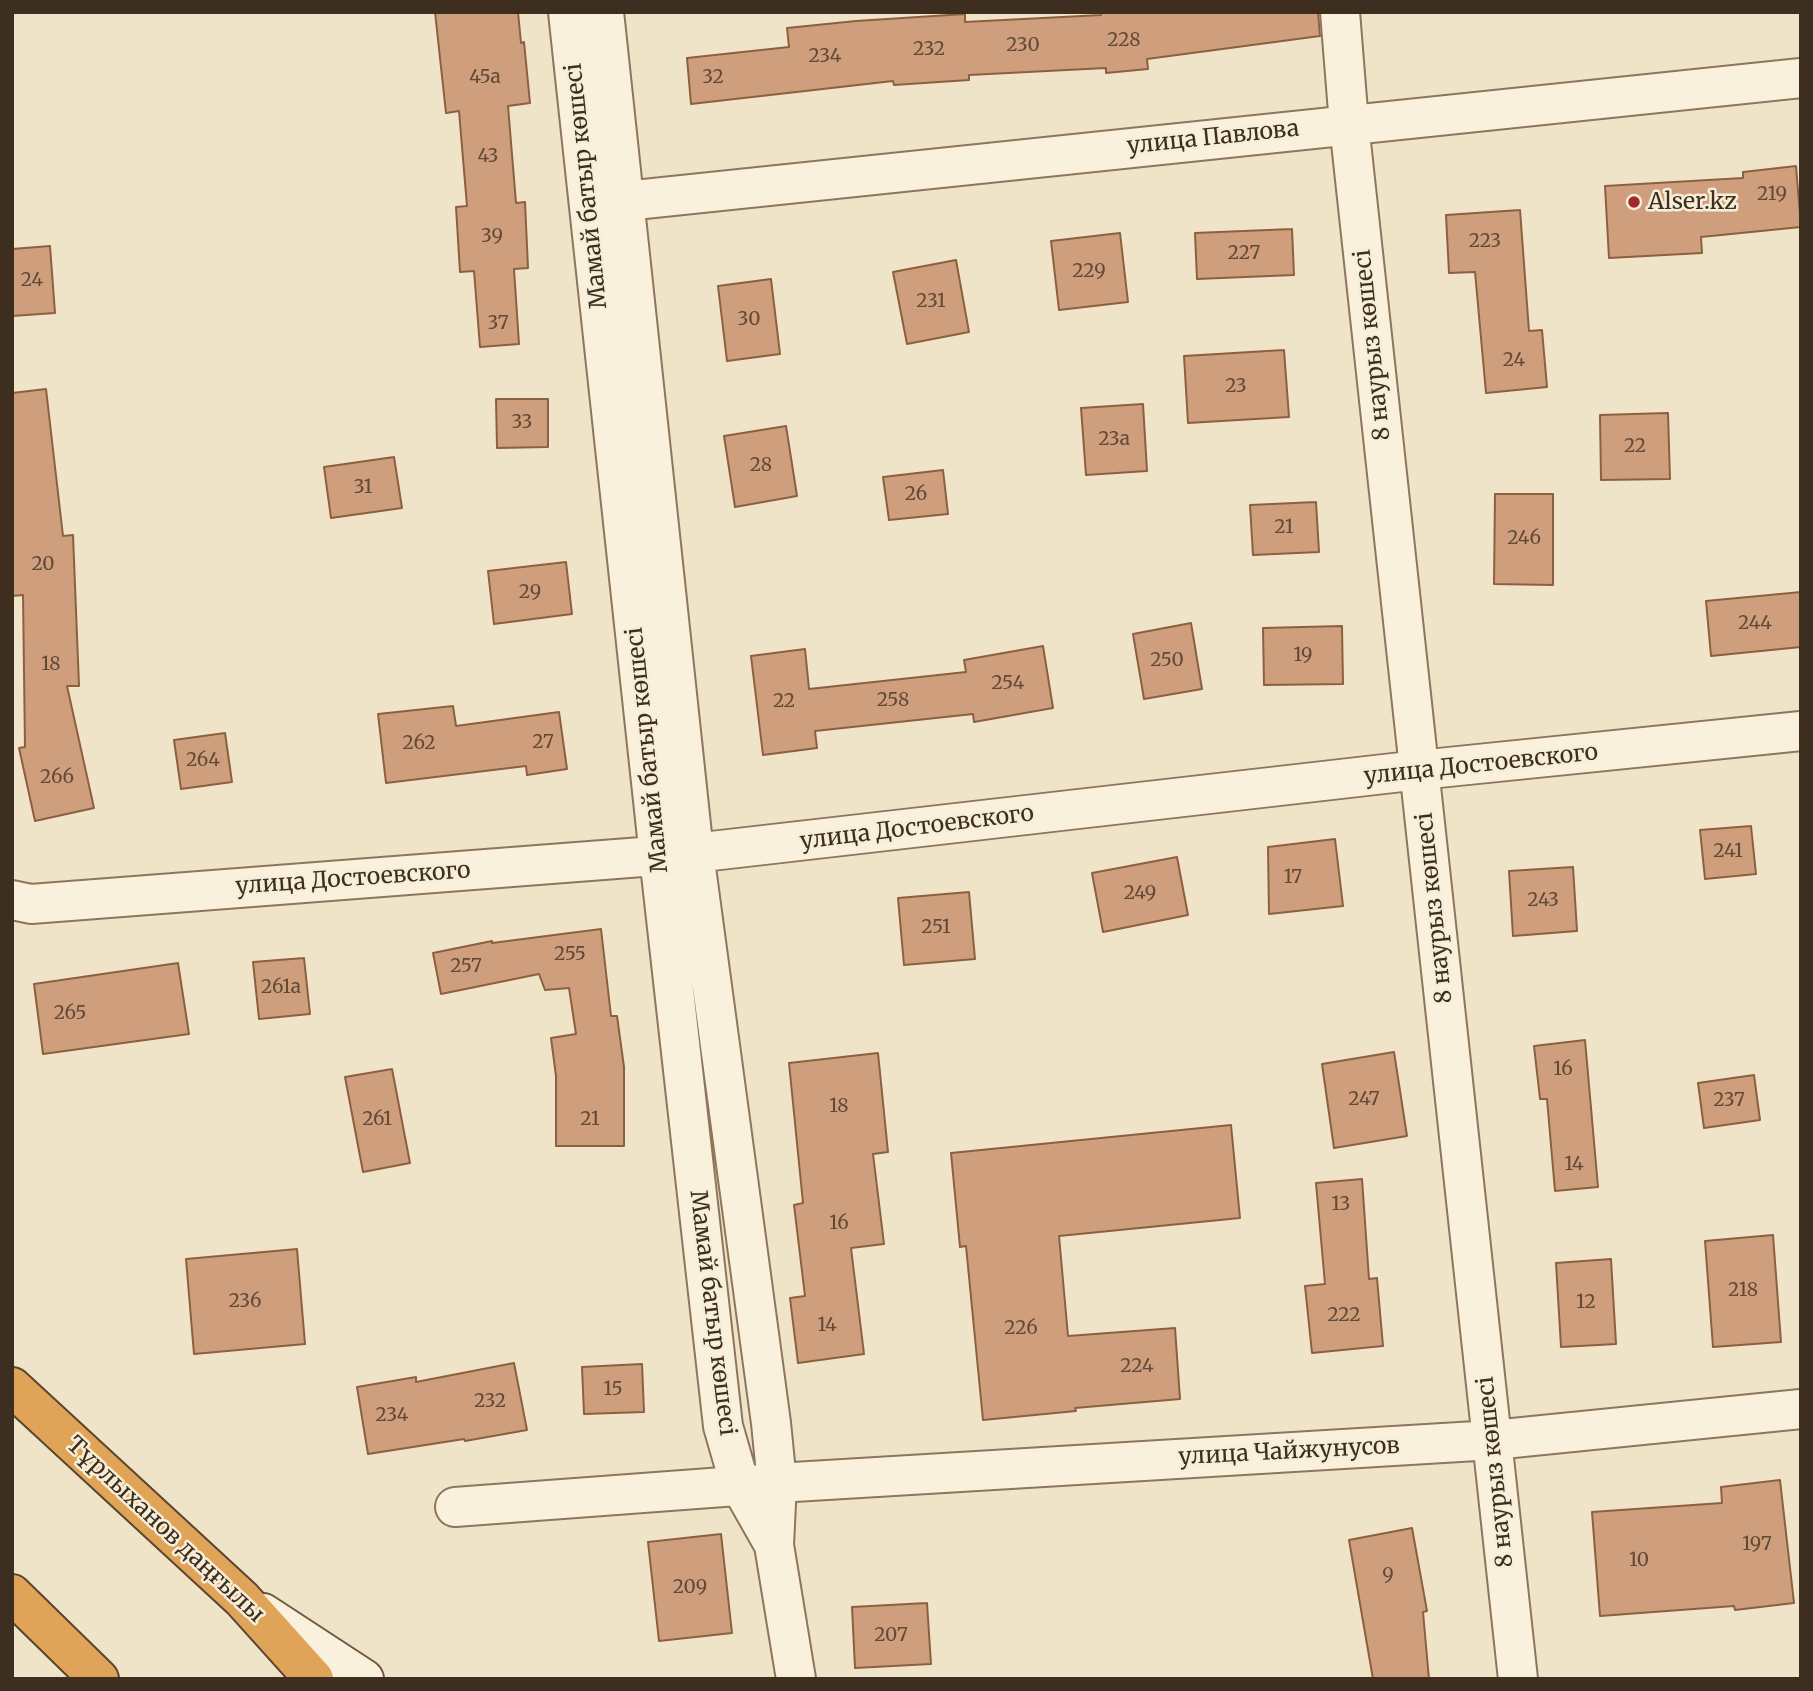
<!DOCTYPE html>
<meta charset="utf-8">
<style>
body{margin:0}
#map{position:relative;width:1813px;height:1691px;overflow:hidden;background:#f0e4c8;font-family:Merriweather,serif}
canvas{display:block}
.frame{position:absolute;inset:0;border:14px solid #3d2e20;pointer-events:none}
</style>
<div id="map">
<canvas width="1813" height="1691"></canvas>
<div class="frame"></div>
</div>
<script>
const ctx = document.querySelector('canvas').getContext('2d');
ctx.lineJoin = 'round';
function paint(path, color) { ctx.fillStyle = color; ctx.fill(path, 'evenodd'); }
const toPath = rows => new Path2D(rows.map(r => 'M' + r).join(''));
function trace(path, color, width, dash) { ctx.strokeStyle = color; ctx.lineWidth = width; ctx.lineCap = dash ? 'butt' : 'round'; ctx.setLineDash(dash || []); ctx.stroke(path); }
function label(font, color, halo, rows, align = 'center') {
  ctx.font = font + ' Merriweather,serif'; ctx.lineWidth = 5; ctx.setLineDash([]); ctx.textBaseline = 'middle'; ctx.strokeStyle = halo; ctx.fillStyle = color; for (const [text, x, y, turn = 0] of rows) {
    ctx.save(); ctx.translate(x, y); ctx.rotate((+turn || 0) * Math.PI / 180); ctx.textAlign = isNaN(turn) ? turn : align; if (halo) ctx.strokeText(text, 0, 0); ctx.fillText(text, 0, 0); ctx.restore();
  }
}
const building = toPath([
 [435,12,518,12,521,43,524,42,530,103,508,106,516,203,525,202,528,268,514,269,519,344,480,347,474,271,460,272,456,207,467,206,459,111,446,113,435,12],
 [1101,12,1318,12,1320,36,1147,59,1148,69,1106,73,1106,68,969,75,969,80,894,85,893,81,691,104,687,58,789,47,787,28,856,21,965,14,965,22,1101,15,1101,12],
 [1796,166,1801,227,1701,237,1702,253,1609,258,1605,186,1743,178,1743,172,1796,166],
 [1520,210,1529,331,1542,330,1547,387,1486,393,1475,272,1449,273,1446,215,1520,210],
 [1292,229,1294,275,1197,279,1195,233,1292,229],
 [1120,233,1128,302,1059,310,1051,241,1120,233],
 [50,246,55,313,12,316,12,249,50,246],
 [956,260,969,332,907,344,893,272,956,260],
 [771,279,780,354,727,361,718,286,771,279],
 [1284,350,1289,417,1188,423,1184,356,1284,350],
 [46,389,63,536,73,535,79,686,67,686,94,808,35,821,19,748,25,747,23,595,12,596,12,393,46,389],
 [496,399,548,399,548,447,497,448,496,399],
 [1143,404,1147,471,1086,475,1081,408,1143,404],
 [1668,413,1670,479,1601,480,1600,415,1668,413],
 [786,426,797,496,735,507,724,436,786,426],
 [394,457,402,508,331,518,324,467,394,457],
 [943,470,948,514,889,520,883,477,943,470],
 [1495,494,1553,494,1553,585,1494,584,1495,494],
 [1316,502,1319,552,1253,555,1250,505,1316,502],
 [566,562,572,614,494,624,488,571,566,562],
 [1801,592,1801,647,1711,656,1706,601,1801,592],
 [1191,623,1202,689,1144,699,1133,634,1191,623],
 [1342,626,1343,684,1264,685,1263,628,1342,626],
 [1043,646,1053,708,974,722,973,714,815,731,817,748,763,755,751,656,805,649,809,689,966,672,964,660,1043,646],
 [453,706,456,726,559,712,567,769,527,775,526,766,386,783,378,714,453,706],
 [225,733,232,782,181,789,174,740,225,733],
 [1751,826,1756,874,1705,879,1700,830,1751,826],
 [1335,839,1343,906,1269,914,1268,847,1335,839],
 [1177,857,1188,915,1103,932,1092,873,1177,857],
 [1573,867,1577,931,1513,936,1509,871,1573,867],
 [969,892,975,959,904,965,898,898,969,892],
 [601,929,611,1016,617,1016,624,1067,624,1146,556,1146,556,1076,551,1038,576,1034,569,988,545,990,539,974,441,994,433,953,492,941,492,943,601,929],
 [304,958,310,1014,259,1019,253,962,304,958],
 [178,963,189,1034,43,1054,34,984,178,963],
 [1585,1040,1598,1187,1555,1191,1547,1099,1540,1099,1534,1046,1585,1040],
 [1394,1052,1407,1136,1334,1148,1322,1064,1394,1052],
 [878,1053,888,1152,873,1154,884,1244,851,1248,864,1354,798,1363,790,1298,805,1296,794,1205,803,1203,789,1063,878,1053],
 [392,1069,410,1163,363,1172,345,1077,392,1069],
 [1754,1075,1760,1120,1704,1128,1698,1083,1754,1075],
 [1231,1125,1240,1218,1059,1236,1068,1336,1175,1328,1180,1399,1075,1408,1076,1411,983,1420,966,1246,960,1247,951,1153,1231,1125],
 [1362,1179,1369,1279,1377,1278,1383,1346,1312,1353,1305,1286,1325,1284,1316,1183,1362,1179],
 [1773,1235,1781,1342,1713,1347,1705,1241,1773,1235],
 [297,1249,305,1344,194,1354,186,1259,297,1249],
 [1611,1259,1616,1344,1561,1347,1556,1263,1611,1259],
 [514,1363,527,1430,465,1441,464,1439,368,1454,357,1387,416,1377,416,1382,514,1363],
 [642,1364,644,1412,584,1414,582,1367,642,1364],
 [1780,1480,1794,1603,1735,1610,1734,1606,1600,1616,1592,1512,1722,1503,1721,1487,1780,1480],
 [1412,1528,1427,1611,1423,1612,1429,1679,1373,1679,1349,1540,1412,1528],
 [721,1534,732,1633,659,1641,648,1542,721,1534],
 [927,1603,931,1664,855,1668,852,1607,927,1603]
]);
const street = toPath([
 [568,12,659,856,723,1426,740,1485,774,1545],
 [604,12,694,853,771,1423,777,1483,774,1545,796,1679],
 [1340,12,1349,124,1518,1679],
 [625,201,1801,78],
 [12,900,31,904,694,853,1419,770,1801,731],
 [455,1507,777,1483,1493,1440,1801,1409]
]);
const secondary = toPath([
 [263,1613,364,1679]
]);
const highway = toPath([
 [12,1387,242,1599,314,1679],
 [12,1594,99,1679]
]);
const markers = [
 [1634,202,7,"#9e2a2b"]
];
const numberNames = [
 ["228",1124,41],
 ["230",1023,46],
 ["232",929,50],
 ["234",825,57],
 ["45а",485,78],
 ["32",713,78],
 ["43",488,157],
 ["219",1772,195],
 ["39",492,237],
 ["223",1485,242],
 ["227",1244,254],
 ["229",1089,272],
 ["24",32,281],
 ["231",931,302],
 ["30",749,320],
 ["37",498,324],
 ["24",1514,361],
 ["23",1236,387],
 ["33",522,423],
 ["23а",1114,440],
 ["22",1635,447],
 ["28",761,466],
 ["31",363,488],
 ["26",916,495],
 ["21",1284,528],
 ["246",1524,539],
 ["20",43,565],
 ["29",530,593],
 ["244",1755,624],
 ["19",1303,656],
 ["250",1167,661],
 ["18",51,665],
 ["254",1008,684],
 ["258",893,701],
 ["22",784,702],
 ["27",543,743],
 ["262",419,744],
 ["264",203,761],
 ["266",57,778],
 ["241",1728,852],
 ["17",1293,878],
 ["249",1140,894],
 ["243",1543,901],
 ["251",936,928],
 ["255",570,955],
 ["257",466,967],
 ["261а",281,988],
 ["265",70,1014],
 ["16",1563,1070],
 ["247",1364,1100],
 ["237",1729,1101],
 ["18",839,1107],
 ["261",377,1120],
 ["21",590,1120],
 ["14",1574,1165],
 ["13",1341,1205],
 ["16",839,1224],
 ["218",1743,1291],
 ["236",245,1302],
 ["12",1586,1303],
 ["222",1344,1316],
 ["14",827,1326],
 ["226",1021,1329],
 ["224",1137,1367],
 ["15",613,1390],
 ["232",490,1402],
 ["234",392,1416],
 ["197",1757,1545],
 ["10",1639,1561],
 ["9",1388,1576],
 ["209",690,1588],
 ["207",891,1636]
];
const streetNames = [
 ["улица Павлова",1213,138,-6],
 ["Мамай батыр көшесі",587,186,-96],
 ["8 наурыз көшесі",1373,345,-96],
 ["Мамай батыр көшесі",648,750,-96],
 ["улица Достоевского",1481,765,-6],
 ["улица Достоевского",917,828,-7],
 ["улица Достоевского",353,879,-4],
 ["8 наурыз көшесі",1435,908,-96],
 ["Мамай батыр көшесі",712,1313,83],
 ["улица Чайжунусов",1289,1452,-3],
 ["8 наурыз көшесі",1496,1472,-96],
 ["Тұрлыханов даңғылы",165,1530,43]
];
const poiNames = [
 ["Alser.kz",1648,202]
];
paint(building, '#cf9f7d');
trace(building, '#8d5f41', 2);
trace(street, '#8d765c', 42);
trace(secondary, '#6f573f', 42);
trace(highway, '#5b4430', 42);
trace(street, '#faf1dc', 38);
trace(secondary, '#faf1dc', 38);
trace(highway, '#e0a458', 38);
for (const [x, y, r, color] of markers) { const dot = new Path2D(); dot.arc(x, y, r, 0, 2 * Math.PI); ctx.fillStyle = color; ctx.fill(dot); trace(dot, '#f7eed8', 2.5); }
label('19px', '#624a37', null, numberNames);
label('23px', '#3d2e20', '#f7eed8', streetNames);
label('23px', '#3d2e20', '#f7eed8', poiNames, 'left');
</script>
